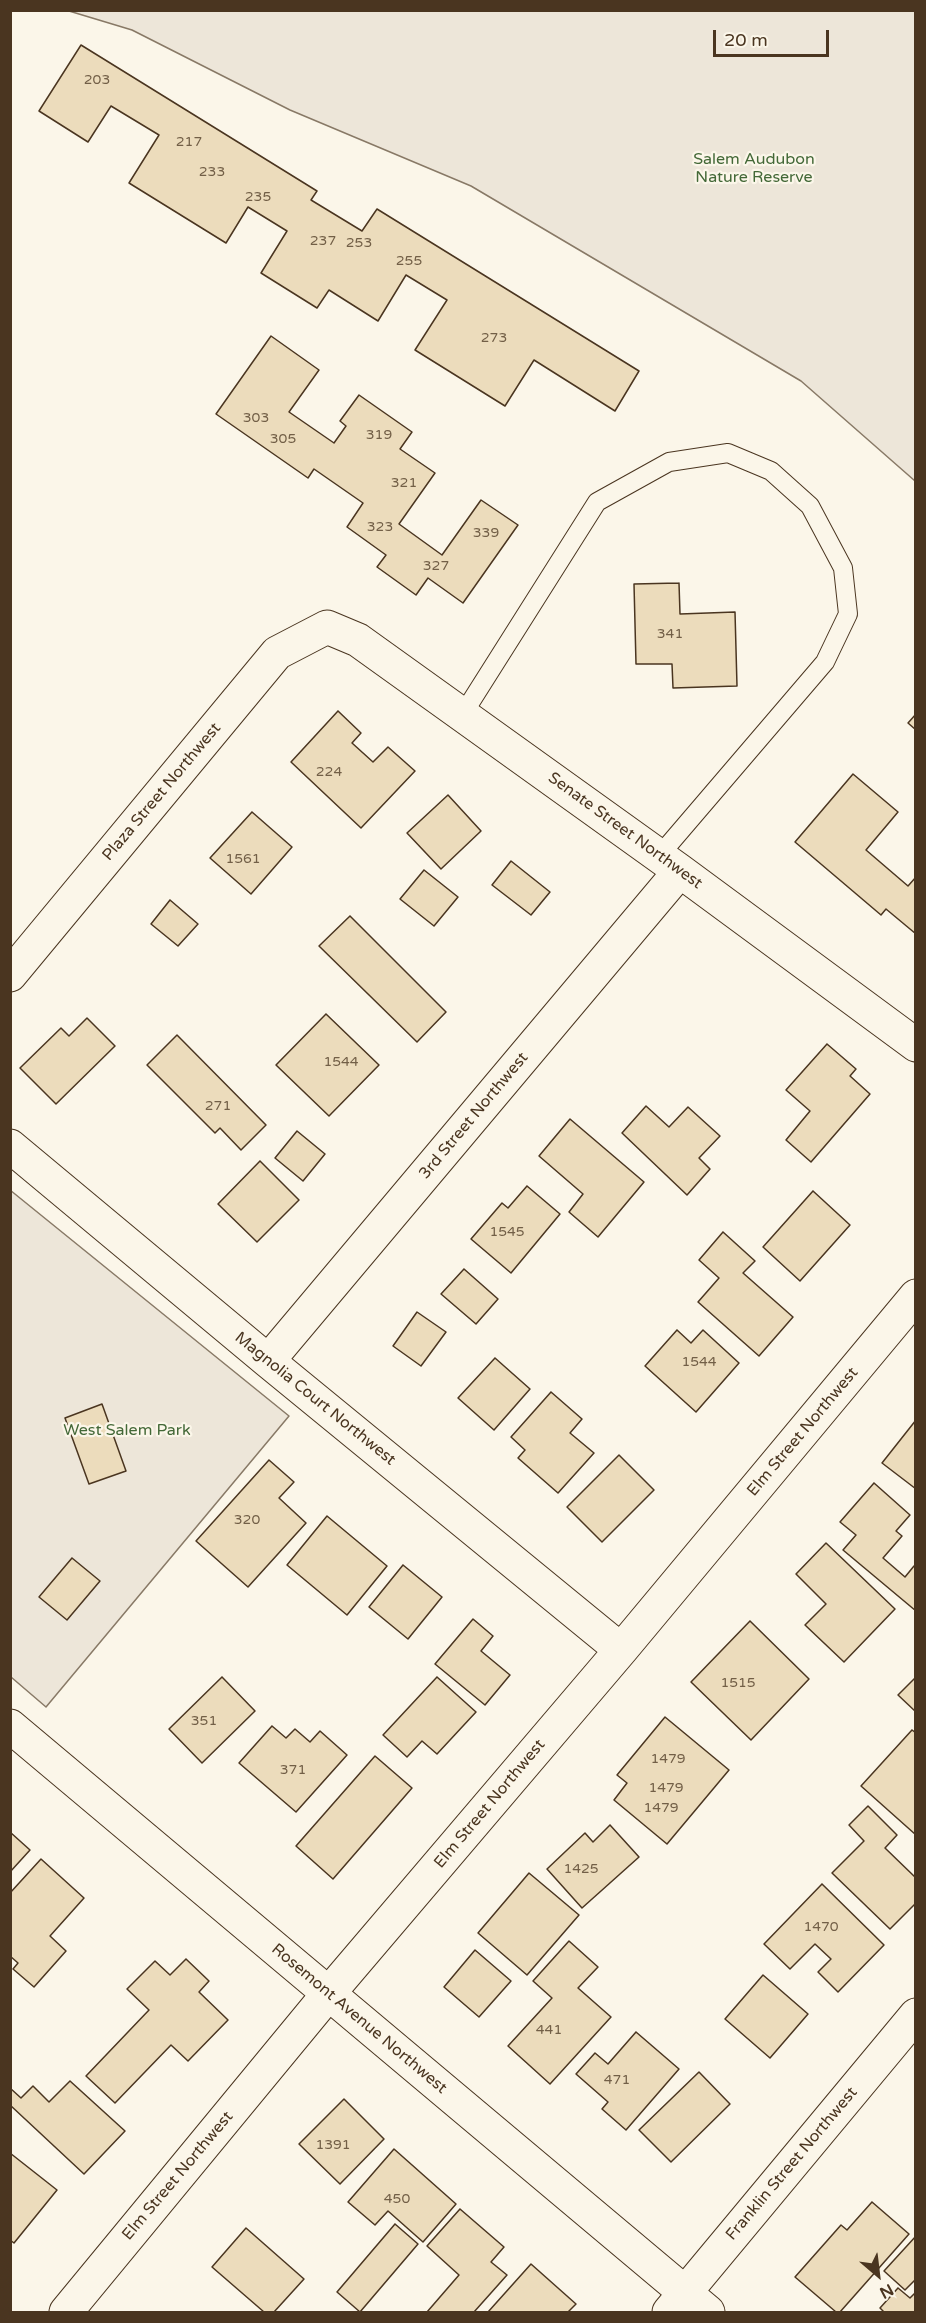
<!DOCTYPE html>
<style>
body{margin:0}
#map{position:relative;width:926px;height:2323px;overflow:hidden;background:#fbf6e9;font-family:"Varela Round",sans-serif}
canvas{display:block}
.frame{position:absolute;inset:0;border:12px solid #4a3520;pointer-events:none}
.north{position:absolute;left:848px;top:2245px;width:60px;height:60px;-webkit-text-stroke:4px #fbf6e9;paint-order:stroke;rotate:152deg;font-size:16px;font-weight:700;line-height:24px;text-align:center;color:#4a3520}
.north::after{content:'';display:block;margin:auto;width:21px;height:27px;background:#4a3520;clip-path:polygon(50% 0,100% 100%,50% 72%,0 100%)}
.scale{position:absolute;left:713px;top:30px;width:116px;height:27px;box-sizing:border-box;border:3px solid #4a3520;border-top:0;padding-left:8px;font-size:18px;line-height:21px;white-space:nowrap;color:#4a3520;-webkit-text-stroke:4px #fbf6e9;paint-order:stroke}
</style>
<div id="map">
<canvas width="926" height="2323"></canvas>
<div class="frame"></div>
<div class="north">N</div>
<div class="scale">20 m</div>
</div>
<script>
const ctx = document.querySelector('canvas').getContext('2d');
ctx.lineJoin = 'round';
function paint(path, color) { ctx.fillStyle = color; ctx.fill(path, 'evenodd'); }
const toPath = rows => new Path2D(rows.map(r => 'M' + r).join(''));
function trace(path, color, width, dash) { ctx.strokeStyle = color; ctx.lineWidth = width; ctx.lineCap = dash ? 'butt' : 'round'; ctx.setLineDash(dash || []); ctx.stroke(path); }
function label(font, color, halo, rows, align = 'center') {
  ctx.font = font + ' "Varela Round",sans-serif'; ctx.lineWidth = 4.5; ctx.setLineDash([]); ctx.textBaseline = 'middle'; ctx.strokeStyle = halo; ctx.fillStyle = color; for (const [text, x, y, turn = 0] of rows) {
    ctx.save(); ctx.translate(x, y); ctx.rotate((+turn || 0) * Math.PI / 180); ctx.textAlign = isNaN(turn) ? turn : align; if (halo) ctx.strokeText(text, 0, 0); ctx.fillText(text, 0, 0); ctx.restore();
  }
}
const green = toPath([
 [69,11,915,11,915,481,801,381,471,186,290,110,132,30,69,11],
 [10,1190,289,1416,46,1707,11,1677,10,1190]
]);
const building = toPath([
 [81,45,317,191,311,200,362,231,377,209,639,371,615,411,534,360,505,406,415,350,447,300,406,275,378,321,329,290,317,308,261,273,287,231,248,207,226,243,129,183,159,135,111,106,88,142,39,111,81,45],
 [271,336,319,370,289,412,334,443,346,426,340,421,359,395,412,432,400,449,435,473,399,524,442,555,481,500,518,525,463,603,428,578,416,595,377,567,386,555,347,527,363,503,314,469,308,478,216,414,271,336],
 [679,583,680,614,735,612,737,686,673,688,672,664,636,664,634,584,679,583],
 [338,711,361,733,352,743,373,762,388,747,415,771,361,828,291,762,338,711],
 [916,714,916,730,908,723,916,714],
 [853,774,898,812,866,850,908,886,916,877,916,934,886,909,881,915,795,842,853,774],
 [448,795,481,831,441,869,407,833,448,795],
 [252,812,292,847,251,894,210,858,252,812],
 [511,861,550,892,531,915,492,885,511,861],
 [424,870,458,897,434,926,400,899,424,870],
 [170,900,198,924,178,946,151,924,170,900],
 [350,916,446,1012,417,1042,319,946,350,916],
 [326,1014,379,1065,329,1116,276,1065,326,1014],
 [87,1018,115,1046,56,1104,20,1068,61,1028,69,1036,87,1018],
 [177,1035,266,1125,241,1150,220,1128,215,1133,147,1065,177,1035],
 [827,1044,856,1069,850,1076,870,1094,811,1162,786,1140,810,1111,786,1090,827,1044],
 [646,1106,669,1127,688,1107,720,1136,699,1158,710,1169,687,1195,622,1133,646,1106],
 [570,1119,644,1182,598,1237,569,1212,583,1194,539,1156,570,1119],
 [297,1131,325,1154,303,1181,275,1158,297,1131],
 [260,1161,299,1200,257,1242,218,1204,260,1161],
 [527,1186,560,1214,511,1273,471,1239,502,1203,508,1208,527,1186],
 [813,1191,850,1225,800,1281,763,1247,813,1191],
 [723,1232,755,1261,743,1273,793,1317,759,1356,698,1302,719,1278,699,1260,723,1232],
 [464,1269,498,1299,476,1324,441,1294,464,1269],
 [417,1312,446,1332,421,1366,393,1346,417,1312],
 [677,1330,691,1343,703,1330,739,1363,696,1412,645,1366,677,1330],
 [495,1358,530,1389,494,1430,458,1398,495,1358],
 [551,1392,582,1419,570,1433,594,1453,558,1493,518,1458,525,1450,511,1437,551,1392],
 [102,1404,126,1471,89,1484,65,1418,102,1404],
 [916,1420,916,1489,882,1463,916,1420],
 [619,1455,654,1490,602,1542,567,1507,619,1455],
 [269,1460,294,1482,279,1498,306,1523,248,1587,196,1541,269,1460],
 [874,1483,910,1515,896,1531,902,1536,883,1558,905,1577,914,1566,916,1568,916,1611,843,1550,856,1535,840,1522,874,1483],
 [327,1516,387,1566,347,1615,287,1565,327,1516],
 [826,1543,895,1609,844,1662,805,1625,826,1604,796,1574,826,1543],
 [72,1558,100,1581,67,1620,39,1597,72,1558],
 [403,1565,442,1597,408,1639,369,1607,403,1565],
 [473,1619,493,1636,481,1651,510,1675,485,1705,435,1664,473,1619],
 [750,1621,809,1679,751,1740,691,1682,750,1621],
 [222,1677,255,1711,202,1763,169,1729,222,1677],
 [437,1677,476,1712,437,1754,422,1741,407,1757,383,1735,437,1677],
 [916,1677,916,1712,898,1695,916,1677],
 [665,1717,729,1770,667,1844,614,1800,627,1783,617,1775,665,1717],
 [272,1726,286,1738,295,1729,310,1742,320,1731,347,1755,296,1812,239,1763,272,1726],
 [912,1730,916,1733,916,1835,861,1786,912,1730],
 [375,1756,412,1788,333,1879,296,1846,375,1756],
 [868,1806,897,1835,885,1848,916,1878,916,1903,890,1929,832,1873,864,1841,849,1825,868,1806],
 [610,1825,639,1857,582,1908,547,1869,585,1833,593,1842,610,1825],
 [10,1832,30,1850,10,1872,10,1832],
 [41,1859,84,1898,50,1936,66,1951,34,1987,13,1969,18,1963,10,1956,10,1893,41,1859],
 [529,1873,579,1915,527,1975,478,1933,529,1873],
 [822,1884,884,1945,838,1992,818,1972,831,1959,815,1944,790,1969,764,1944,822,1884],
 [569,1941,598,1967,578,1988,611,2017,550,2084,508,2046,552,1998,533,1981,569,1941],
 [475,1950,511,1981,479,2017,444,1987,475,1950],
 [186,1959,209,1981,199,1992,228,2020,188,2061,171,2045,115,2103,86,2076,149,2010,127,1989,155,1961,170,1975,186,1959],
 [763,1975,808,2014,770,2058,725,2019,763,1975],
 [636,2032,679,2069,626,2130,602,2109,608,2102,576,2074,595,2053,608,2064,636,2032],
 [699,2072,730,2104,671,2162,639,2130,699,2072],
 [70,2081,125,2131,84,2174,10,2105,10,2088,21,2098,33,2086,49,2102,70,2081],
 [344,2099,384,2139,340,2184,299,2144,344,2099],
 [394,2149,456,2204,423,2242,388,2211,375,2225,348,2202,394,2149],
 [10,2153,57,2190,14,2243,10,2240,10,2153],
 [872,2202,909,2234,840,2312,836,2312,795,2277,841,2225,847,2230,872,2202],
 [460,2209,504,2247,491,2262,507,2275,474,2312,427,2312,459,2275,427,2246,460,2209],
 [395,2224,418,2244,360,2312,337,2292,395,2224],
 [246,2228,304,2279,274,2312,264,2312,212,2267,246,2228],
 [916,2236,916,2279,905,2290,884,2271,916,2236],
 [531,2264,576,2304,568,2312,488,2312,531,2264],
 [898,2288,910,2298,916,2292,916,2312,884,2312,880,2308,898,2288]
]);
const service = toPath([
 [463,714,597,502,669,462,728,453,771,471,810,506,843,568,848,614,825,662,659,856]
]);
const minor = toPath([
 [10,975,277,653,327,627,358,640,680,871,916,1045],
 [10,1146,268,1361,621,1650],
 [268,1361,680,871],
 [66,2312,329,1993,621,1650,916,1296],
 [669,2312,916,2015]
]);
const tertiary = toPath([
 [10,1726,708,2312]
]);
const numberNames = [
 ["203",97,80],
 ["217",189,142],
 ["233",212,172],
 ["235",258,197],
 ["237",323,241],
 ["253",359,243],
 ["255",409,261],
 ["273",494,338],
 ["303",256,418],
 ["319",379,435],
 ["305",283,439],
 ["321",404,483],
 ["323",380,527],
 ["339",486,533],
 ["327",436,566],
 ["341",670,634],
 ["224",329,772],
 ["1561",243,859],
 ["1544",341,1062],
 ["271",218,1106],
 ["1545",507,1232],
 ["1544",699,1362],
 ["320",247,1520],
 ["1515",738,1683],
 ["351",204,1721],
 ["1479",668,1759],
 ["371",293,1770],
 ["1479",666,1788],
 ["1479",661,1808],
 ["1425",581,1869],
 ["1470",821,1927],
 ["441",549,2030],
 ["471",617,2080],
 ["1391",333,2145],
 ["450",397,2199]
];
const parkNames = [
 ["Salem Audubon",754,160],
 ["Nature Reserve",754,178],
 ["West Salem Park",127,1431]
];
const streetNames = [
 ["Plaza Street Northwest",162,792,-50],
 ["Senate Street Northwest",625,831,36],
 ["3rd Street Northwest",474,1116,-50],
 ["Magnolia Court Northwest",315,1399,39],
 ["Elm Street Northwest",803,1432,-50],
 ["Elm Street Northwest",490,1804,-50],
 ["Rosemont Avenue Northwest",359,2019,40],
 ["Franklin Street Northwest",792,2164,-50],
 ["Elm Street Northwest",178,2176,-50]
];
paint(green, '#ede6d9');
trace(green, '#887966', 1.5);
paint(building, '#ecdcbc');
trace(building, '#4a3520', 1.5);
trace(service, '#4a3520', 20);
trace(minor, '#4a3520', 35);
trace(tertiary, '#4a3520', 35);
trace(service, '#fbf6e9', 18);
trace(minor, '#fbf6e9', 33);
trace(tertiary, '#fbf6e9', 33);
label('14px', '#725f47', null, numberNames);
label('16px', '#436837', '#fbf6e9', parkNames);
label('16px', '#4a3520', '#fbf6e9', streetNames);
</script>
